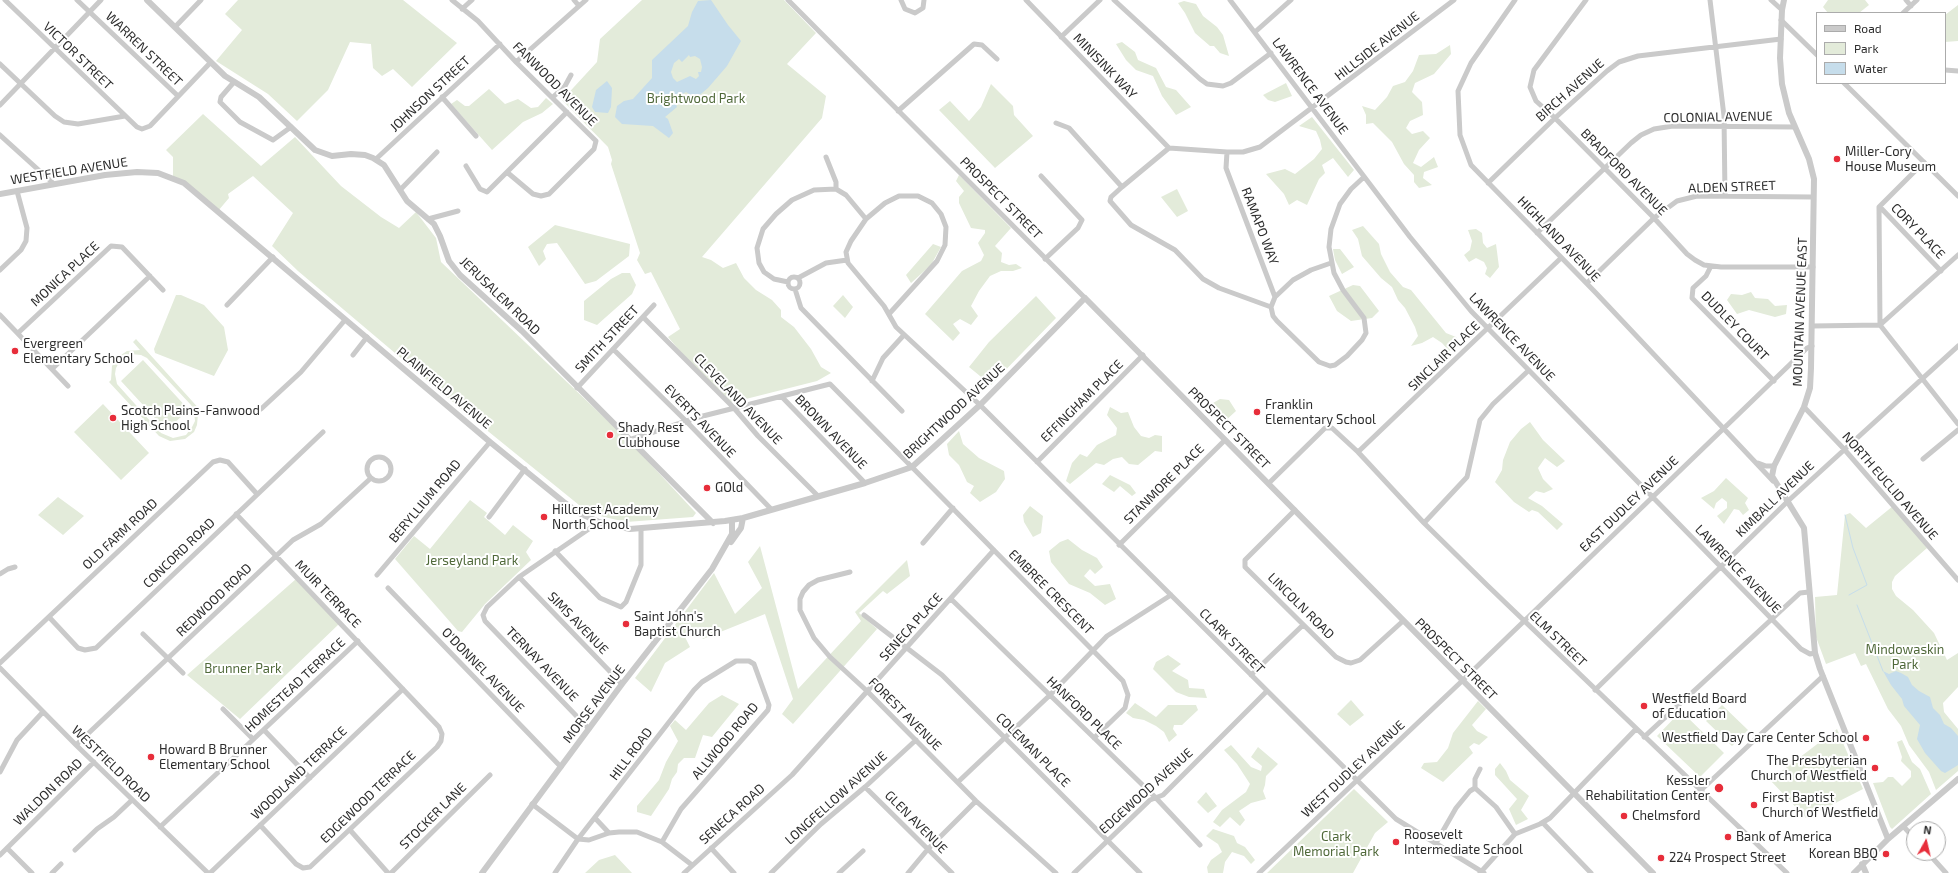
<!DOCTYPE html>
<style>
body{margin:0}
#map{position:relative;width:1958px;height:873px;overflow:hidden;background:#fff;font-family:"Exo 2",sans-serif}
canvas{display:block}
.legend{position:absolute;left:1816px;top:12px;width:130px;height:72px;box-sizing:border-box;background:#fff;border:1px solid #ababab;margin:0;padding:5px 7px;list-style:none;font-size:12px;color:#2d2d2d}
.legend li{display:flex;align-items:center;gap:8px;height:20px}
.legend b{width:20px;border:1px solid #ababab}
.north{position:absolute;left:1906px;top:821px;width:40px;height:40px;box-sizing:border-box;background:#fff;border:1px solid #ababab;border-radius:50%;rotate:8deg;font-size:11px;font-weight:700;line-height:16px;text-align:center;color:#2d2d2d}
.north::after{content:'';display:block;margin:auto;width:14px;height:18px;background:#e72d3a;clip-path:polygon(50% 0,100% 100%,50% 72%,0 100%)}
</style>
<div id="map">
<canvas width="1958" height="873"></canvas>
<ul class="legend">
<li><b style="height:5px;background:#cacaca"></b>Road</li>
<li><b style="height:11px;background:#e3ebda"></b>Park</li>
<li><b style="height:11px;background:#c6ddeb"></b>Water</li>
</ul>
<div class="north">N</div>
</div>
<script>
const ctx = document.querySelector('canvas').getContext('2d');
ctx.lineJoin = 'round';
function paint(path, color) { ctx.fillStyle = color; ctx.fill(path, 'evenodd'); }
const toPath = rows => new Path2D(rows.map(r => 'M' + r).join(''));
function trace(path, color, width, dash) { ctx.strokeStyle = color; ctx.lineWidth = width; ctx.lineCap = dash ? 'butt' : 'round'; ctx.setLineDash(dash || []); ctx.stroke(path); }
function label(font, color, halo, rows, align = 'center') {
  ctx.font = font + ' "Exo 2",sans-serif'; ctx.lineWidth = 4; ctx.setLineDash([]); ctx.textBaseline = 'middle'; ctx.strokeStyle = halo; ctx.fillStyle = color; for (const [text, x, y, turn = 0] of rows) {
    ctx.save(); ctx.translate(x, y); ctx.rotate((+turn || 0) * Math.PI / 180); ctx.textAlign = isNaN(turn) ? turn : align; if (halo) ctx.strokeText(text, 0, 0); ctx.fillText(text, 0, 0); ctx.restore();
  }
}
const green = toPath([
 [238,0,403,0,457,43,412,87,393,69,382,76,373,68,371,44,350,42,328,90,297,121,268,94,216,61,242,30,225,14],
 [642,0,784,0,816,33,787,64,826,96,822,118,702,257,711,260,723,268,736,263,744,278,756,290,772,300,781,310,781,317,794,327,811,349,821,367,831,373,817,381,730,403,680,351,668,337,680,329,651,272,645,274,637,260,640,253,611,164,612,160,608,147,562,100,597,62,600,39],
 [1828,0,1865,0,1869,5,1859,13,1828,13,1823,7],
 [1184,1,1196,4,1203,16,1217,27,1223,35,1229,56,1220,53,1214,46,1210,46,1195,33,1185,13,1178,3],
 [1958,5,1958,41,1945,42,1945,15],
 [1122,42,1135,52,1138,60,1156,68,1166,87,1176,90,1191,107,1176,115,1162,96,1153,76,1136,70,1126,60,1116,44],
 [1450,45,1451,54,1434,74,1415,83,1412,92,1422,102,1423,115,1410,121,1406,128,1412,134,1423,131,1430,138,1419,150,1413,163,1421,167,1434,157,1438,167,1424,172,1423,178,1432,185,1419,188,1414,182,1414,175,1404,164,1392,142,1373,123,1366,124,1366,115,1362,106,1375,110,1387,97,1393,86,1405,82,1413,71,1419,55,1436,54],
 [1286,83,1292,96,1275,102,1268,100,1263,95],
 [991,84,1013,106,1014,115,1033,136,995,168,939,110,950,101,969,121,981,107],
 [489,89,505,104,518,99,531,108,538,107,546,98,553,104,542,113,523,122,492,150,451,104,457,100,465,106,469,106],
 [203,114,261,166,295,137,341,186,381,217,399,228,416,212,436,238,441,262,631,443,696,513,693,517,626,522,600,516,579,505,473,419,298,271,272,246,293,213,253,176,228,194,229,198,218,211,173,178,173,157,166,150],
 [1312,117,1354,170,1348,177,1333,158,1322,165,1325,173,1319,179,1307,205,1297,200,1289,205,1284,194,1266,174,1285,169,1295,174,1314,159,1322,149,1320,140,1316,131,1299,126],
 [959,175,1011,228,995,246,1002,253,1001,262,1009,265,1016,264,1022,268,1013,271,1001,271,990,276,979,291,971,306,978,316,971,325,960,319,953,324,960,333,953,341,925,314,962,271,981,261,984,255,978,243,985,233,985,230,971,228,959,203,959,197,964,191,956,181],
 [1177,189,1188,211,1177,217,1161,197],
 [555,225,630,244,629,256,596,281,585,284,557,243,547,244,543,251,546,259,539,266,528,247],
 [1363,226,1379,244,1381,254,1390,272,1403,287,1411,290,1446,333,1456,337,1461,345,1449,351,1442,343,1433,337,1422,343,1411,346,1418,336,1415,327,1405,308,1398,300,1392,287,1381,278,1362,256,1358,239,1352,230],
 [1476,229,1482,233,1483,243,1487,248,1496,244,1499,267,1490,278,1485,274,1487,268,1484,262,1476,258,1469,262,1464,255,1470,250,1472,241,1468,230],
 [933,244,941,247,931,265,911,283,906,275],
 [1333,249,1340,249,1354,267,1342,274,1335,260],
 [622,273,630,273,636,285,632,294,597,325,584,320,584,301,611,279],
 [1353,285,1360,286,1379,311,1372,318,1351,321,1337,311,1329,296],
 [1751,292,1755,298,1768,299,1775,306,1787,305,1786,314,1775,317,1749,310,1737,314,1727,300,1731,294,1742,295],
 [176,295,181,295,204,305,224,327,228,350,214,376,155,353,154,349],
 [843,295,853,307,845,318,833,306],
 [1036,296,1056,318,991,385,969,367,989,342],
 [136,339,202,412,198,414,197,425,194,432,185,439,170,441,159,436,109,382,111,380,112,366,118,357,127,351,140,350,133,342],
 [131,354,141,355,147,358,191,405,194,411,195,421,192,427,186,435,173,438,161,433,117,384,115,374,116,368,121,359],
 [143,360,189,410,166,430,121,381],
 [1220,399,1229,400,1236,411,1224,422,1212,409,1213,403],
 [103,404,149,453,121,480,74,432],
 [1110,407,1121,413,1128,412,1134,427,1141,436,1149,438,1155,435,1162,436,1162,452,1155,451,1138,465,1129,464,1122,457,1113,459,1104,465,1096,463,1070,484,1066,481,1072,463,1080,454,1087,457,1097,445,1116,435,1117,428,1107,415],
 [1530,422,1543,440,1565,461,1557,467,1545,458,1538,468,1543,479,1553,489,1544,493,1536,491,1528,498,1542,506,1563,524,1557,530,1538,512,1532,510,1529,512,1514,502,1495,482,1502,470,1503,460,1510,442,1521,429],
 [959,431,963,444,979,458,1004,471,1005,479,996,492,980,502,970,493,974,486,967,482,959,465,949,455,947,444],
 [1110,475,1130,485,1136,493,1132,496,1120,486,1114,492,1102,484],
 [1726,478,1748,498,1745,503,1749,510,1743,515,1739,510,1734,509,1724,524,1717,516,1727,508,1727,502,1722,498,1716,503,1714,509,1701,498,1714,491],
 [58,497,84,516,63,535,38,515],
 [470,500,487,513,484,517,505,535,513,525,533,541,526,552,531,560,485,604,462,632,458,631,395,559,414,536,430,549],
 [1030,506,1043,516,1041,533,1033,537,1024,522,1023,515],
 [1893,506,1927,548,1895,576,1892,582,1892,589,1896,596,1913,610,1934,633,1947,660,1958,653,1958,687,1943,703,1944,712,1958,729,1958,771,1936,790,1929,772,1909,745,1901,726,1888,709,1866,664,1861,666,1855,653,1826,664,1816,637,1815,597,1837,595,1845,515,1850,513,1866,528],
 [1068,539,1082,550,1097,558,1103,567,1095,574,1090,569,1084,576,1095,586,1110,584,1116,599,1105,605,1090,593,1069,584,1051,562,1049,551,1060,542],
 [760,546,798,689,861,621,855,612,907,560,910,576,887,594,883,591,859,613,877,629,793,724,782,714,793,699,765,614,703,639,698,631,685,637,690,647,665,663,651,692,635,678,714,573,735,614,762,588,748,562],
 [296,579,339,624,240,719,187,675],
 [1168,655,1181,664,1172,671,1188,680,1189,688,1204,689,1207,698,1189,697,1176,692,1153,669,1156,662],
 [722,695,739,704,712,737,703,735,695,758,684,758,678,764,677,772,672,779,669,789,651,816,637,812,637,806,659,780,666,762,678,741,670,726,675,720,686,730,709,703],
 [1351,700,1364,715,1350,726,1337,714],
 [1478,701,1486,709,1472,725,1477,731,1488,737,1479,745,1474,743,1469,747,1473,753,1443,782,1421,768,1424,763,1437,762,1448,748,1453,733],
 [1135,703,1156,717,1168,705,1196,705,1198,710,1182,725,1174,725,1173,729,1177,735,1169,742,1164,732,1156,726,1144,720,1133,718,1126,713],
 [1722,705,1748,730,1732,746,1706,721],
 [1681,711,1724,753,1700,777,1657,736],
 [1837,729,1863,789,1806,818,1770,780],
 [1902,740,1912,762,1920,769,1931,794,1892,829,1890,827,1873,783,1883,782,1888,777,1893,777,1902,786,1911,777,1911,771,1901,761,1902,757,1897,742],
 [1231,745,1251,767,1261,771,1262,766,1251,757,1258,747,1278,764,1266,776,1265,785,1263,791,1266,799,1251,803,1239,811,1245,820,1240,826,1230,817,1220,827,1213,822,1222,810,1246,792,1250,784,1237,764,1224,750],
 [1500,763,1506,771,1510,780,1529,796,1521,810,1528,819,1516,825,1509,809,1517,799,1495,775,1495,769],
 [1354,789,1388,822,1375,833,1353,873,1267,873],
 [1206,792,1217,806,1208,813,1197,802],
 [1213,829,1234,836,1237,843,1245,847,1255,860,1251,864,1244,856,1232,852,1225,862,1223,873,1208,873,1207,867,1211,860,1222,852,1218,844,1206,836],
 [615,855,632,873,585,873,599,860]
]);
const water = toPath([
 [711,0,728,25,741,41,727,66,708,88,696,98,686,92,674,99,677,107,665,117,668,119,673,133,669,138,653,126,622,124,615,117,617,106,624,101,633,99,652,78,652,60,688,26,692,12,698,1],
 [689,55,690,57,695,56,700,59,702,67,701,72,698,72,699,76,696,79,690,76,677,82,673,78,671,72,674,63,679,59,682,62],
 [607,81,612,88,611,107,608,113,595,112,592,107,596,90],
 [1883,671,1889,674,1896,671,1901,673,1908,677,1912,685,1919,691,1930,697,1933,708,1940,715,1944,724,1951,728,1958,736,1958,765,1955,767,1945,773,1941,771,1925,753,1917,739,1920,725,1904,706,1902,699,1891,685]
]);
const stream = toPath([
 [1845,515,1853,548,1867,585,1849,595],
 [1857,605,1883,671]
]);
const minor = toPath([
 [5,0,137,127,142,129,150,126,211,62],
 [77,0,178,96],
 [452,0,478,21,516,62,596,141,594,149,549,194,541,196,533,194,508,173],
 [574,0,579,6],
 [788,0,1085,298],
 [901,0,905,9,915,13,923,8,924,0],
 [1026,0,1169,148],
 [1114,0,1200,79,1207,84,1223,86,1231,83,1271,53],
 [1230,0,1410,237,1471,311,1801,649,1810,654,1815,653],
 [1515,0,1471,63,1458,91,1460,135,1471,165,1596,293,1773,481],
 [1586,0,1534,70,1530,87,1536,101,1555,118,1654,218,1687,254,1695,260,1704,265,1721,267,1813,267],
 [1710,0,1724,116,1725,196],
 [1771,0,1782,10],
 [1906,0,1911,6],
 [462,9,472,0],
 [1903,13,1917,0],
 [1781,20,1817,55],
 [175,27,201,0],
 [1255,32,1291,0],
 [1061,37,1100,0],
 [516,62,586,0],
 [0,64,55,116,64,122,78,124,125,116],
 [1945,70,1958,71],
 [234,82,221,97,220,102,240,122,273,140,291,127],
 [1844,83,1958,196],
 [442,97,476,136],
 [553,97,565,86,571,75],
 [0,105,101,0],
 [898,111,974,44,982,45,997,59],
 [1056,123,1069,128,1122,187],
 [0,135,54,184],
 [1227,152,1226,168,1275,297],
 [826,157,836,182,836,189],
 [376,159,500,44],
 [1924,162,1879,207,1880,325,1958,424],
 [466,166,480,189,487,192,567,112],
 [1041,176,1082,220,1078,228,1045,259],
 [1364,177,1351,189,1340,204,1331,229,1329,247,1334,273,1343,290,1364,318,1366,333,1362,340,1347,356,1335,365,1330,366,1319,362,1277,321,1273,316,1271,307,1219,288,1203,279,1175,250,1131,225,1110,201,1111,197,1122,187,1169,148,1227,152,1243,152,1260,147,1454,0],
 [1488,183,1555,118,1607,71,1619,62,1638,56,1781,39],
 [400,190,437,152],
 [1880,207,1941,271],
 [428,219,458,211],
 [1537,233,1631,143,1641,135,1654,129,1673,126,1795,127],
 [1711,266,1706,276,1693,288,1692,298,1774,381],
 [0,270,21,250,26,241,27,228,17,191],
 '788 283a6 6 0 1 1 12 0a6 6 0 1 1-12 0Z',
 [798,278,826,263,847,260],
 [788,282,774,279,764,272,759,263,757,248,763,229,776,214,792,200,814,190,836,189,846,195,866,219],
 [1587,283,1654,218,1677,201,1697,196,1813,197],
 [795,289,801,308,902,411],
 [227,305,273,257],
 [1271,307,1275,297,1293,280,1311,270,1331,263],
 [889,314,937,261,945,245,946,227,941,214,932,203,918,196,899,196,885,203,866,219,851,241,846,252,848,263,884,306,896,327,980,405,1396,819,1484,873],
 [0,315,68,386],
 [643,317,734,408,758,436,818,496],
 [1812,326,1880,325,1958,255],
 [18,333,111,246,122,247,163,290],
 [613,349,686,421,771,509],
 [353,355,367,337],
 [52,369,150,276],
 [872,381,883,358,903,336],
 [577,388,654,305],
 [782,397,865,483],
 [1804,407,1844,449,1958,580],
 [261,409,301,372,345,320],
 [629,440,699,417,830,384,1123,681,1128,695,1125,708,1094,738],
 [1358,452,1561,258],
 '367 469a12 12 0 1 1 24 0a12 12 0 1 1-24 0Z',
 [1923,459,1958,430],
 [1037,462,1143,355],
 [1758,463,1766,466,1774,466],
 [1269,483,1322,431,1325,428,1332,428,1358,452,1424,523,1488,586,1787,873],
 [1295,510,1245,560,1245,567,1336,657,1346,662,1351,663,1360,660,1403,621],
 [236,514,439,727,442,734,441,741,437,747,310,867,303,868,296,864,260,825],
 [489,517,525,469],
 [1424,523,1467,477,1480,420,1493,404,1528,371],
 [923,543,953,508],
 [1119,545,1225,440],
 [555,551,600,598,621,607,626,602,641,565,641,529],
 [850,572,818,580,809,585,803,592,800,599,800,610,814,638,830,657,867,691,976,801,1056,873],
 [0,574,8,569,15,567],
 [377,575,490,442],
 [519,577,622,684],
 [388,588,561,767],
 [951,599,1156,798,1200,845],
 [864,615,942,675,1140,873],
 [49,617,78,648,85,650,96,648,323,432],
 [143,634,183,673],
 [0,663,213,462,220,460,228,462,257,494],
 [0,668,76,745,208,873],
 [1251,675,1303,625],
 [1595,690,1788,501,1958,346],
 [223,709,253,739],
 [589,729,485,621,483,615,487,607,519,577,599,522],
 [264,730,310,778],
 [1644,737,1800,593,1809,592],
 [76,745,293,540,321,524,371,478],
 [0,772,17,740,43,712],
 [958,782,1049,696,1107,636,1171,595],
 [865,787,952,873],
 [1475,788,1475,779,1480,769],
 [1700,791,1823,676],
 [532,804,578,839,589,840,609,833,619,832,637,832,662,842,692,865],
 [595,818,609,833],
 [1543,823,1591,873],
 [160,827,358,641],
 [1904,827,1914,838],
 [350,830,388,873],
 [1436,843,1456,808,1470,791,1475,788,1496,807,1515,834],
 [7,848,32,873],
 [711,848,734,873],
 [75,850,97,829,114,817,132,800],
 [1928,853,1946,873],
 [0,855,94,762],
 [52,873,61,864],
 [210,873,403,689],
 [391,873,490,775],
 [555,873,578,839,694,690,702,682,736,661,749,661,754,664,769,705,768,710,681,809,662,842],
 [684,873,792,775,994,550],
 [771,873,821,824,865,787,916,740],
 [839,873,863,851],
 [908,873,928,849,976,801],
 [1074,873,1150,800,1163,795,1266,692],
 [1259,873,1462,681,1807,348,1812,346],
 [1480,873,1515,834,1540,824,1550,818,1636,729]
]);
const tertiary = toPath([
 [147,0,225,76,259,97,315,150,332,156,351,154,365,155,373,158,384,165,407,201,434,224,440,236,449,261,460,275,522,331,713,523],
 [1784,0,1782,10,1780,58,1782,84,1789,113,1809,159,1814,179,1811,368,1810,388,1804,407,1774,466,1772,476,1804,528,1815,653,1820,669,1888,839],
 [0,194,105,175,137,172,158,173,184,183,490,442,565,503,579,513,599,522,630,529,725,521,743,518,865,483,912,467,980,405,1085,298,1653,873],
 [731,542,741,528,743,518],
 [1862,864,1866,873],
 [482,873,622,684,712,569,732,534,732,520],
 [1854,873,1888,839,1958,779]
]);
const markers = [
 [1837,159,4,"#e72d3a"],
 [15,351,4,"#e72d3a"],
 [1257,412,4,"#e72d3a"],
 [113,418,4,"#e72d3a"],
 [610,435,4,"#e72d3a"],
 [707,488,4,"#e72d3a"],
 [544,517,4,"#e72d3a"],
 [626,624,4,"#e72d3a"],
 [1644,706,4,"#e72d3a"],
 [1866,738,4,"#e72d3a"],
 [151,757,4,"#e72d3a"],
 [1875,768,4,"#e72d3a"],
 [1719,788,5,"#e72d3a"],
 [1754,805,4,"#e72d3a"],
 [1624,816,4,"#e72d3a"],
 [1728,837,4,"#e72d3a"],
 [1396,842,4,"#e72d3a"],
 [1886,854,4,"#e72d3a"],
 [1661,858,4,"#e72d3a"]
];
const streetNames = [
 ["HILLSIDE AVENUE",1377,46,-38],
 ["WARREN STREET",144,49,44],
 ["VICTOR STREET",78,56,44],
 ["MINISINK WAY",1105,66,46],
 ["FANWOOD AVENUE",555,84,45],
 ["LAWRENCE AVENUE",1310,86,53],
 ["BIRCH AVENUE",1570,90,-42],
 ["JOHNSON STREET",430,94,-43],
 ["COLONIAL AVENUE",1718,117,-1],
 ["WESTFIELD AVENUE",69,171,-9],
 ["BRADFORD AVENUE",1624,172,45],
 ["ALDEN STREET",1732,187,-2],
 ["PROSPECT STREET",1001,198,45],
 ["RAMAPO WAY",1260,226,69],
 ["CORY PLACE",1918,231,46],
 ["HIGHLAND AVENUE",1559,239,46],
 ["MONICA PLACE",65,274,-43],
 ["JERUSALEM ROAD",500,296,44],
 ["MOUNTAIN AVENUE EAST",1800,312,-88],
 ["DUDLEY COURT",1735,326,46],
 ["LAWRENCE AVENUE",1512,337,46],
 ["SMITH STREET",607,339,-47],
 ["SINCLAIR PLACE",1444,356,-44],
 ["PLAINFIELD AVENUE",444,388,40],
 ["CLEVELAND AVENUE",738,399,46],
 ["EFFINGHAM PLACE",1082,401,-45],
 ["BRIGHTWOOD AVENUE",954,411,-43],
 ["EVERTS AVENUE",700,421,46],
 ["PROSPECT STREET",1229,428,45],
 ["BROWN AVENUE",831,432,46],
 ["STANMORE PLACE",1164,484,-45],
 ["NORTH EUCLID AVENUE",1890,486,49],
 ["KIMBALL AVENUE",1775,499,-44],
 ["BERYLLIUM ROAD",425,501,-50],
 ["EAST DUDLEY AVENUE",1629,504,-44],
 ["OLD FARM ROAD",120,534,-43],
 ["CONCORD ROAD",179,553,-44],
 ["LAWRENCE AVENUE",1738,569,46],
 ["EMBREE CRESCENT",1051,592,45],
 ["MUIR TERRACE",328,594,46],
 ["REDWOOD ROAD",214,600,-44],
 ["LINCOLN ROAD",1301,606,45],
 ["SIMS AVENUE",578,623,46],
 ["SENECA PLACE",911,627,-48],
 ["ELM STREET",1558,639,44],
 ["CLARK STREET",1232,641,45],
 ["PROSPECT STREET",1456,659,45],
 ["TERNAY AVENUE",542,664,46],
 ["O'DONNEL AVENUE",483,670,46],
 ["HOMESTEAD TERRACE",295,685,-43],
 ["MORSE AVENUE",594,704,-53],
 ["HANFORD PLACE",1084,713,44],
 ["FOREST AVENUE",905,714,45],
 ["ALLWOOD ROAD",725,741,-50],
 ["COLEMAN PLACE",1033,750,45],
 ["HILL ROAD",631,754,-53],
 ["WESTFIELD ROAD",111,764,44],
 ["WEST DUDLEY AVENUE",1353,769,-43],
 ["WOODLAND TERRACE",299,773,-44],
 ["EDGEWOOD AVENUE",1146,791,-42],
 ["WALDON ROAD",48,792,-44],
 ["EDGEWOOD TERRACE",368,797,-44],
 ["LONGFELLOW AVENUE",836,798,-42],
 ["SENECA ROAD",732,814,-42],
 ["STOCKER LANE",433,816,-45],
 ["GLEN AVENUE",916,822,45]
];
const parkNames = [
 ["Brightwood Park",696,99],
 ["Jerseyland Park",472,561],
 ["Mindowaskin",1905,650],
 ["Park",1905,665],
 ["Brunner Park",243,669],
 ["Clark",1336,837],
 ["Memorial Park",1336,852]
];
const poiNames = [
 ["Miller-Cory",1845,152],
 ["House Museum",1845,167],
 ["Evergreen",23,344],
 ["Elementary School",23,359],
 ["Franklin",1265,405],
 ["Elementary School",1265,420],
 ["Scotch Plains-Fanwood",121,411],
 ["High School",121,426],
 ["Shady Rest",618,428],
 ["Clubhouse",618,443],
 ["GOld",715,488],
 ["Hillcrest Academy",552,510],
 ["North School",552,525],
 ["Saint John's",634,617],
 ["Baptist Church",634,632],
 ["Westfield Board",1652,699],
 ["of Education",1652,714],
 ["Westfield Day Care Center School",1858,738,"right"],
 ["Howard B Brunner",159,750],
 ["Elementary School",159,765],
 ["The Presbyterian",1867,761,"right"],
 ["Church of Westfield",1867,776,"right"],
 ["Kessler",1710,781,"right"],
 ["Rehabilitation Center",1710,796,"right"],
 ["First Baptist",1762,798],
 ["Church of Westfield",1762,813],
 ["Chelmsford",1632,816],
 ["Roosevelt",1404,835],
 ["Intermediate School",1404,850],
 ["Bank of America",1736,837],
 ["Korean BBQ",1878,854,"right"],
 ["224 Prospect Street",1669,858]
];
paint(green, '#e3ebda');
paint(water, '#c6ddeb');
trace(stream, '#c6ddeb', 1);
trace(minor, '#cacaca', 5);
trace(tertiary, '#cacaca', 6);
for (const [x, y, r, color] of markers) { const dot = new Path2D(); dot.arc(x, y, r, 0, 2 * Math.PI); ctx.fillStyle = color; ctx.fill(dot); trace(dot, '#fff', 1.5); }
label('13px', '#2d2d2d', '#fff', streetNames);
label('13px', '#50693a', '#fff', parkNames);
label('13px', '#2d2d2d', '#fff', poiNames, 'left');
</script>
